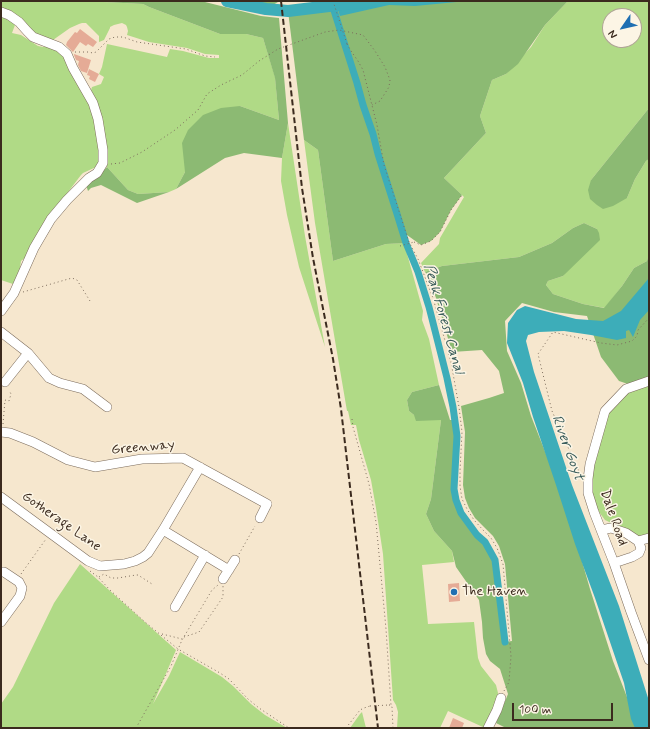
<!DOCTYPE html>
<style>
body{margin:0}
#map{position:relative;width:650px;height:729px;overflow:hidden;background:#f6e7ce;font-family:Mynerve,sans-serif}
canvas{display:block}
.frame{position:absolute;inset:0;border:2px solid #3b2a1e;pointer-events:none}
.north{position:absolute;left:602px;top:8px;width:40px;height:40px;box-sizing:border-box;background:#fcf5e5;border:1px solid #afa495;border-radius:50%;rotate:236deg;font-size:11px;font-weight:700;line-height:16px;text-align:center;color:#3b2a1e}
.north::after{content:'';display:block;margin:auto;width:14px;height:18px;background:#1f6fb2;clip-path:polygon(50% 0,100% 100%,50% 72%,0 100%)}
.scale{position:absolute;left:512px;top:703px;width:101px;height:18px;box-sizing:border-box;border:2px solid #3b2a1e;border-top:0;padding-left:5px;font-size:12px;line-height:14px;white-space:nowrap;color:#3b2a1e;-webkit-text-stroke:3px #fcf5e5;paint-order:stroke}
</style>
<div id="map">
<canvas width="650" height="729"></canvas>
<div class="frame"></div>
<div class="north">N</div>
<div class="scale">100 m</div>
</div>
<script>
const ctx = document.querySelector('canvas').getContext('2d');
ctx.lineJoin = 'round';
function paint(path, color) { ctx.fillStyle = color; ctx.fill(path, 'evenodd'); }
const toPath = rows => new Path2D(rows.map(r => 'M' + r).join(''));
function trace(path, color, width, dash) { ctx.strokeStyle = color; ctx.lineWidth = width; ctx.lineCap = dash ? 'butt' : 'round'; ctx.setLineDash(dash || []); ctx.stroke(path); }
function label(font, color, halo, rows, align = 'center') {
  ctx.font = font + ' Mynerve,sans-serif'; ctx.lineWidth = 3; ctx.setLineDash([]); ctx.textBaseline = 'middle'; ctx.strokeStyle = halo; ctx.fillStyle = color; for (const [text, x, y, turn = 0] of rows) {
    ctx.save(); ctx.translate(x, y); ctx.rotate((+turn || 0) * Math.PI / 180); ctx.textAlign = isNaN(turn) ? turn : align; if (halo) ctx.strokeText(text, 0, 0); ctx.fillText(text, 0, 0); ctx.restore();
  }
}
const green = toPath([
 [1,1,103,1,103,2,143,4,149,7,220,34,246,34,263,38,275,77,279,120,240,106,185,159,185,172,176,189,169,192,138,194,128,190,107,167,107,152,101,116,98,104,91,90,92,87,101,84,104,77,99,74,102,67,107,44,167,57,170,49,183,51,209,58,219,58,219,55,205,54,187,48,149,42,127,35,128,31,127,27,126,25,122,23,114,25,110,27,110,28,104,40,99,42,99,36,86,23,82,23,79,24,70,28,53,40,37,35,1,9],
 [568,1,649,1,649,108,591,180,627,198,635,179,646,161,649,159,649,254,647,261,634,268,622,286,605,308,583,304,553,294,546,285,548,281,563,276,597,229,584,223,573,228,552,243,519,257,442,266,425,272,421,263,439,244,440,238,464,197,444,178,486,133,480,116,492,80,506,74,531,47,545,25],
 [610,16,634,16,634,40,610,40],
 [1,15,11,20,15,25,12,33,21,35,38,46,43,47,53,47,62,54,87,100,94,119,100,155,99,163,96,167,83,173,81,175,46,221,26,257,21,261,19,275,13,284,1,280],
 [288,123,305,236,325,347,299,267,287,215,281,181,282,158],
 [304,140,318,150,333,261,386,244,404,243,423,311,422,320,429,339,439,385,412,392,407,400,409,411,414,415,441,420,431,499,426,514,434,531,452,551,454,562,422,565,428,624,474,622,478,658,481,666,496,685,498,693,497,702,485,728,448,711,440,728,397,728,398,712,396,705,393,700,383,554,376,508,371,480,359,440,356,425,351,425,348,411,347,411,315,223],
 [649,385,649,535,640,537,605,520,599,512,595,504,591,487,594,461,608,411,628,391],
 [80,564,176,650,153,704,169,676,180,652,222,677,233,686,251,704,265,715,287,728,1,728,1,704,13,687,54,603],
 [362,712,366,728,350,728,360,714]
]);
const forest = toPath([
 [103,1,201,1,261,16,279,18,288,123,282,158,244,153,225,158,176,189,185,172,182,143,188,130,203,115,221,108,240,106,279,120,275,78,263,38,246,34,220,34,149,7,143,4,103,2],
 [227,1,278,1,278,2,266,9],
 [331,1,568,1,545,25,518,64,506,74,492,80,480,116,486,133,444,178,462,195,451,210,440,232,431,241,421,245,407,235,405,235,406,243,386,244,333,261,318,150,304,140,288,11,307,8,331,6],
 [649,108,649,159,646,161,635,179,627,198,613,206,603,209,597,205,590,199,588,190,591,180],
 [107,167,128,190,138,194,169,192,137,203,101,185,91,188,88,191,86,185,102,172],
 [584,223,597,229,599,233,600,240,563,276,548,281,546,285,553,294,583,304,604,308,622,286,634,268,647,261,649,254,649,381,634,386,619,381,601,357,587,316,554,312,522,303,505,321,507,351,521,383,531,416,552,469,575,537,590,589,613,661,639,728,506,728,496,723,508,694,500,669,490,661,486,654,483,638,482,622,479,600,456,567,452,551,434,531,426,514,431,499,441,420,416,421,414,415,409,411,407,400,412,392,439,385,450,420,454,420,457,436,456,453,454,489,456,500,461,513,477,534,485,542,495,560,505,642,512,641,505,564,499,546,493,536,475,518,469,508,465,498,463,485,465,432,461,406,489,398,504,393,499,371,482,350,452,352,436,298,428,275,425,272,442,266,519,257,552,243,573,228]
]);
const water = toPath([
 [335,1,467,1,415,6,389,5,340,16],
 [649,278,649,310,640,320,633,337,629,330,626,331,626,338,617,340,591,335,564,331,539,332,528,335,526,341,534,372,572,485,619,606,649,701,649,728,635,728,631,719,624,683,595,598,575,544,556,485,533,417,523,383,507,343,508,323,517,310,525,306,576,319,603,321,621,311]
]);
const canal = toPath([
 [331,1,357,83,363,105,373,134,378,154,398,217,406,243,418,272,429,307,447,378,453,407,457,436,456,453,454,489,456,500,461,513,477,535,485,542,495,560,505,642]
]);
const river = toPath([
 [227,1,266,9,288,11,370,1]
]);
const building = toPath([
 [80,29,97,42,93,47,88,44,86,46,80,42,73,52,66,45,67,42,75,32,77,33],
 [74,54,91,60,87,73,81,71,78,65,79,61,76,60,74,55],
 [89,69,99,74,95,82,89,79,90,76,87,75],
 [459,583,460,601,449,602,448,584],
 [453,718,464,723,462,728,449,728]
]);
const path = toPath([
 [347,44,351,51,358,61,363,70,377,125,384,165,409,242,418,259,433,298,451,362,459,407,462,432,460,471,460,486,462,499,467,509,474,520,483,530,491,538,497,548,503,564,511,656,509,682,504,691],
 [75,52,88,52,93,53,96,52,109,39,115,37,123,37,137,42,186,49,205,56,215,57],
 [111,164,120,163,142,152,175,130,198,110,207,94,221,85,242,75,259,61,278,49,325,32,339,30,363,35,375,51,385,67,390,80,389,87,380,101,372,105],
 [414,242,421,245,431,241,440,232,451,210,462,195],
 [23,292,72,278,77,280,90,301],
 [352,419,353,427,369,484,376,522,386,629,391,705],
 [3,424,5,400,9,401,11,394,9,390],
 [580,474,552,411,538,354,553,332,601,343,617,345,632,341,637,336,638,330,649,318],
 [239,554,255,526],
 [90,571,98,577,110,590,145,622,178,649,220,673,229,679,248,699,259,708,289,728],
 [21,574,46,539],
 [99,577,104,574,111,578,118,578,136,575,138,575,152,584],
 [162,634,182,639],
 [184,637,199,632,223,597,223,586],
 [389,705,391,705,392,707,393,728],
 [136,728,171,666,182,640,212,590,218,585],
 [346,728,360,710,364,708,370,706]
]);
const minor = toPath([
 [1,12,9,15,19,22,27,31,33,37,59,47,67,54,73,68,93,103,98,119,103,150,103,163,97,173,89,178,67,200,51,219,34,248,14,293,1,311],
 [1,332,28,353,49,378,60,383,83,389,107,407],
 [649,381,626,389,605,411,590,464,588,479,588,493,594,512,601,530,614,563,631,612,649,660],
 [5,382,28,353],
 [1,432,10,433,33,442,68,460,95,467,142,459,183,458,267,504,260,518],
 [1,497,88,561,100,566,124,564,135,561,143,557,148,553,163,530,200,467],
 [163,530,229,570],
 [601,530,611,528,626,533,638,541,641,548,639,553,632,557,614,563],
 [638,541,649,538],
 [1,572,4,572,19,582,22,588,20,596,1,622],
 [223,579,235,560],
 [175,607,205,555],
 [488,728,497,710,501,698]
]);
const rail = toPath([
 [281,1,302,188,313,258,333,359,341,409,378,728]
]);
const pathBridge = toPath([
 [333,1,347,44],
 [400,246,414,242],
 [370,706,389,705]
]);
const markers = [
 [454,592,4,"#1f6fb2"]
];
const streetNames = [
 ["Greenway",143,448,-5],
 ["Dale Road",613,518,71],
 ["Gotherage Lane",61,522,35]
];
const poiNames = [
 ["The Haven",462,592]
];
const waterNames = [
 ["Peak Forest Canal",443,319,74],
 ["River Goyt",567,448,70]
];
paint(green, '#b0da86');
paint(forest, '#8cba73');
paint(water, '#3dadb9');
trace(canal, '#3dadb9', 7);
trace(river, '#3dadb9', 12);
paint(building, '#e5ab96');
trace(minor, '#7c6c5c', 10);
trace(path, '#7c6c5c', 1, [1, 3]);
trace(minor, '#fff', 9);
trace(rail, '#3b2a1e', 2, [6, 3]);
trace(pathBridge, '#7c6c5c', 1, [1, 3]);
for (const [x, y, r, color] of markers) { const dot = new Path2D(); dot.arc(x, y, r, 0, 2 * Math.PI); ctx.fillStyle = color; ctx.fill(dot); trace(dot, '#fcf5e5', 1.5); }
label('14px', '#3b2a1e', '#fcf5e5', streetNames);
label('14px', '#3b2a1e', '#fcf5e5', poiNames, 'left');
label('italic 15px', '#3c5e5c', '#fcf5e5', waterNames);
</script>
